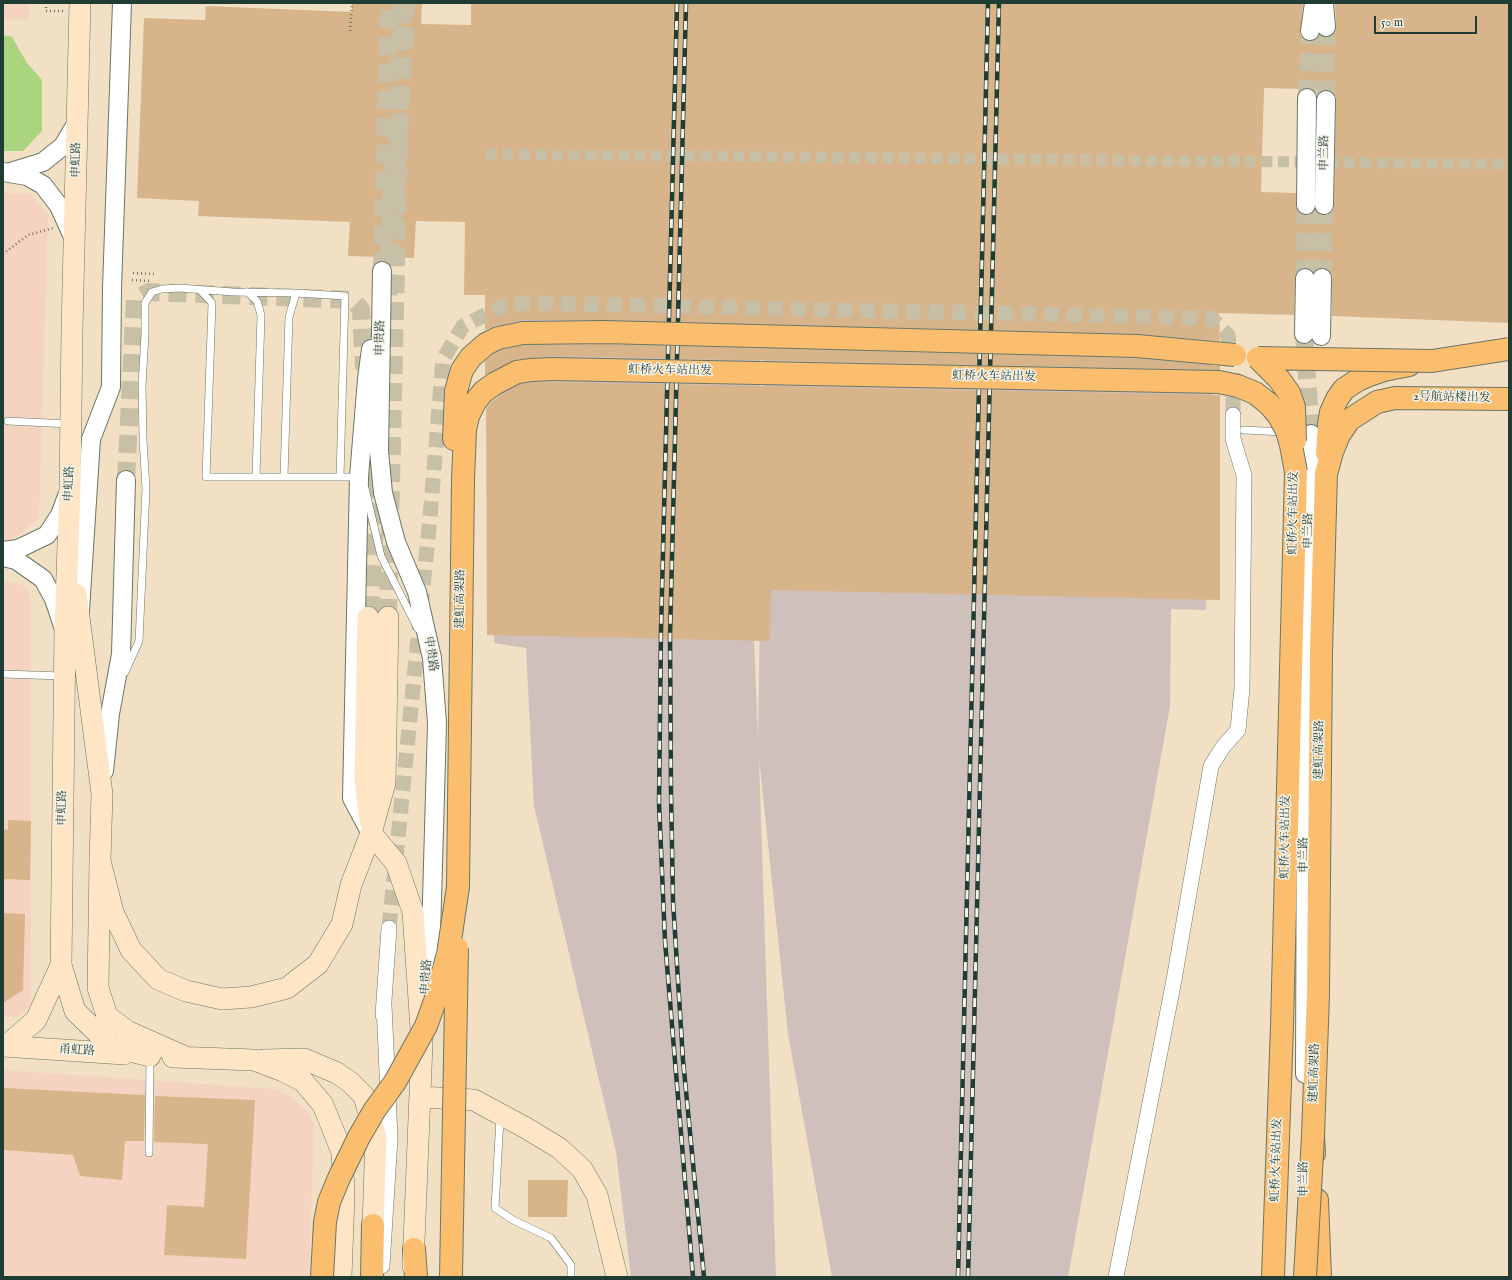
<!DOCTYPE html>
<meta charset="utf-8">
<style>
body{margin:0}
#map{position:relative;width:1512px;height:1280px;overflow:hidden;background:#f2e0c4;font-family:"IM FELL English",serif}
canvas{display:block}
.frame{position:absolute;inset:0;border:4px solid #1f3d34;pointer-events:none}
.scale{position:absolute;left:1374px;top:16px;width:103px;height:18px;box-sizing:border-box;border:2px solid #1f3d34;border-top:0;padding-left:5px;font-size:12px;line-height:14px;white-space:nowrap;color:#1f3d34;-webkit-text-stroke:3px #f7f3e8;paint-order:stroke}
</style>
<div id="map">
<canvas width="1512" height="1280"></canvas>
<div class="frame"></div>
<div class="scale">50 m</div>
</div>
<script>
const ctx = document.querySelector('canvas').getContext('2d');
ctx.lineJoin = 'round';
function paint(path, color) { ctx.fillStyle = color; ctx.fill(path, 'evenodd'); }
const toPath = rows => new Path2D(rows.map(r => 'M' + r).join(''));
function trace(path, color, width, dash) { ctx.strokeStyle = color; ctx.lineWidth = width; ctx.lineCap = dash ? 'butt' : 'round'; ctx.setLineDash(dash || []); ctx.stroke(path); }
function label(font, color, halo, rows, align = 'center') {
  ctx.font = font + ' "IM FELL English","Noto Serif SC",serif'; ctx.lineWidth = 3; ctx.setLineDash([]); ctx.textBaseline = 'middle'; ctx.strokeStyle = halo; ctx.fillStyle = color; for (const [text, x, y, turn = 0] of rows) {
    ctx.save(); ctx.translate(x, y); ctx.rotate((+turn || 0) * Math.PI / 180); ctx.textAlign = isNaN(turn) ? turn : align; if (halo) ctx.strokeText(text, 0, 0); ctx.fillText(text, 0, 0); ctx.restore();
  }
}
const built = toPath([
 [3,3,29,3,29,20,3,19],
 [3,193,31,194,48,215,39,518,13,540,3,540],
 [3,582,13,582,23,585,29,593,31,602,31,1005,15,1017,3,1016],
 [3,1070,274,1089,291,1097,306,1110,314,1124,309,1277,3,1277]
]);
const industrial = toPath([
 [504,3,766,3,754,639,758,739,770,3,1222,3,1206,610,1171,609,1170,706,1068,1277,832,1277,788,1034,759,758,776,1277,631,1277,616,1152,534,806,526,648,494,643]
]);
const green = toPath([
 [3,35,12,37,27,63,42,80,42,131,23,151,3,151]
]);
const building = toPath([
 [352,3,422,3,421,24,471,25,471,3,1303,3,1300,35,1304,39,1309,41,1314,41,1319,35,1327,37,1332,36,1335,32,1336,26,1335,3,1509,3,1509,323,1332,316,1332,278,1331,273,1328,269,1323,268,1317,269,1313,272,1310,269,1305,268,1300,269,1296,272,1295,277,1294,315,1219,313,1220,341,1137,334,604,320,523,320,495,326,485,330,485,295,464,295,465,222,416,221,414,258,348,256,350,222,198,216,199,201,137,198,144,18,205,20,206,6,352,12],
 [1264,88,1302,89,1307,88,1313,89,1334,90,1336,100,1334,205,1333,211,1329,214,1323,215,1319,214,1315,210,1311,214,1306,215,1300,214,1297,210,1296,205,1296,193,1261,192],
 [604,344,1136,358,1220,366,1220,370,553,356,515,360,485,375,485,361,493,354,502,350,524,345],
 [532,382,553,382,1220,395,1220,600,771,590,770,641,487,635,486,409,492,401,501,395,521,384],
 [8,820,31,821,30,880,3,879,3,829,8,830],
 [3,913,25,914,23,990,3,1003],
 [3,1088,145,1095,144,1141,125,1141,122,1180,80,1176,73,1155,3,1150],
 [155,1096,255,1100,246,1259,164,1255,167,1205,204,1207,208,1144,154,1142],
 [528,1180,568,1180,567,1217,528,1217]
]);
const pedestrianTunnel = toPath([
 [486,154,1509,164]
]);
const minorTunnel = toPath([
 [389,928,430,518,443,359,463,326,501,307,526,303,1211,318,1228,335,1233,377,1233,415]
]);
const tertiaryTunnel = toPath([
 [1326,27,1326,100],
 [1307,98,1310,31],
 [382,271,389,3],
 [1305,278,1306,205],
 [1322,278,1324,205],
 [1304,334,1311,434],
 [367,453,371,556],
 [126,480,135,300,149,292,352,300,361,309,364,369],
 [388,617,402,3]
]);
const secondaryTunnel = toPath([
 [387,295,405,3],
 [368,617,377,470]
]);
const path = toPath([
 [46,3,46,11,63,11],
 [350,31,352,3],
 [3,254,28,235,53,228],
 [133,273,155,274],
 [132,280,150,281]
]);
const service = toPath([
 [200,290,212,303,206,477,358,477],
 [247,292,257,301,261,315,256,477],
 [8,421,69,424],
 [1244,430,1283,432],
 [284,477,289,317,296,293],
 [365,488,381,556,418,629],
 [125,672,139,641,146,489,143,439,142,386,145,334,145,303,152,292,162,289,179,288,233,292,296,293,345,296,340,477],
 [3,674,62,676],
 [500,1118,495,1208,513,1220,551,1238,571,1265,571,1277],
 [149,1153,150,1058]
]);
const minor = toPath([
 [383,1015,389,928],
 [382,1266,390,1138,384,1005],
 [1116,1277,1174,980,1211,766,1223,747,1238,730,1242,688,1244,475,1233,439,1233,415]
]);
const tertiary = toPath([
 [1324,3,1326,27],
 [1310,31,1314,3],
 [3,172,27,176,43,185,59,206,74,239],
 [10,172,43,162,63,146,78,121],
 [1306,205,1307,98],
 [1324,205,1326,100],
 [382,271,379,451,383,493,396,542,417,592,432,658,437,723,431,935,426,998],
 [1304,334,1305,278],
 [1321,336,1322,278],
 [3,551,18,549,47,535,60,515,67,496],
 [3,557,16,560,43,579,54,599,63,626],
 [80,610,91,439,111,387,112,288,122,3],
 [104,771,110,714,121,654,126,480],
 [369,830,352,798,359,477,367,379,371,349],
 [1305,1074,1306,769,1311,434]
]);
const secondary = toPath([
 [80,3,72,329,70,487,65,631,61,965,75,1011,111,1046,150,1056],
 [76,594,102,794,100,861,98,988,107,1016,127,1031,188,1058],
 [368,617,365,778,370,822],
 [371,833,396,863,413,912,422,1044,413,1266],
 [100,861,113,912,131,950,158,979,186,991,222,999,251,997,287,988,318,964,342,924,351,885,371,833,385,783,388,617],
 [3,1046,124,1054],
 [6,1046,36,1020,61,965],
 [173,1057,254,1060,283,1071,303,1081,323,1105,342,1152,344,1194,341,1277],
 [263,1060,304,1059,337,1073,350,1082,364,1096,376,1138,373,1225],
 [421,1097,474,1100,526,1128,559,1148,582,1169,597,1195,617,1277]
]);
const trunk = toPath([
 [454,439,456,391,462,370,471,357,486,344,498,338,523,333],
 [1327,453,1329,424,1331,412,1337,399,1344,389,1358,380,1372,374,1384,370,1409,365],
 [458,887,463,480,465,430,468,416,475,402,483,392,494,384,517,372,531,370,553,369],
 [1314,1154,1313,1136,1318,994,1321,652,1326,474,1332,452,1339,435,1349,420,1377,402,1395,398,1509,399],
 [1317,1200,1320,1277],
 [414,1249,416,1277],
 [372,1277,373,1225],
 [451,1277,454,1113],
 [1273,1277,1282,1026,1296,472]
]);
const rail = toPath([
 [677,3,661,630,659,803,665,941,693,1277],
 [686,3,670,636,671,791,673,901,683,1060,704,1277],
 [958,1277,988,3],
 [968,1277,999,3]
]);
const trunkBridge = toPath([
 [523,333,604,332,1137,346,1235,355],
 [1258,358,1432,361,1509,349],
 [1258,358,1279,379,1289,393,1294,407,1295,441],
 [553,369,1219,382,1238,386,1255,393,1269,404,1279,416,1287,431,1291,445,1296,472],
 [454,1113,457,948],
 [322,1277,325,1222,329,1202,339,1178,359,1137,374,1111,395,1082,426,1026,435,1001,448,954,458,887],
 [1305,1277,1313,1136]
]);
const streetNames = [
 ["申兰路",1325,153,-89],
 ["申虹路",77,160,-89],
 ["申贵路",381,338,-89],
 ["虹桥火车站出发",670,371,1],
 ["虹桥火车站出发",994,377,1],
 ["2号航站楼出发",1452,398,1],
 ["申虹路",70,484,-88],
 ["虹桥火车站出发",1294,513,-89],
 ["申兰路",1309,531,-89],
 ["建虹高架路",461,599,-89],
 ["申贵路",430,654,81],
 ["建虹高架路",1320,750,-89],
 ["申虹路",63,808,-89],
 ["虹桥火车站出发",1286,837,-89],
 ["申兰路",1305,855,-90],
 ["申贵路",427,977,-86],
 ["甬虹路",77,1051,4],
 ["建虹高架路",1315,1073,-88],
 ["虹桥火车站出发",1277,1160,-88],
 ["申兰路",1305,1179,-90]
];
paint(built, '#f4d3c0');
paint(industrial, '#d0c0bc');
paint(green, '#abd47e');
paint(building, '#d8b48a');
trace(pedestrianTunnel, '#c8bfa7', 11, [11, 5.5]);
trace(minorTunnel, '#c8bfa7', 15, [15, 8]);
trace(tertiaryTunnel, '#c8bfa7', 18, [18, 9]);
trace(secondaryTunnel, '#c8bfa7', 21, [21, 10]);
trace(service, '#697666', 8);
trace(minor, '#697666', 16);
trace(tertiary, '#697666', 20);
trace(secondary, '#697666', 22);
trace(trunk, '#697666', 24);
trace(path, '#697666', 2.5, [1, 3]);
trace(service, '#fff', 7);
trace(minor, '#fff', 15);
trace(tertiary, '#fff', 18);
trace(secondary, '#fde5c5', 21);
trace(trunk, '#fbbe6e', 22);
trace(rail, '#1f3d34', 4.5);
trace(rail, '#f7f3e8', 3, [9]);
trace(trunkBridge, '#697666', 24, []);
trace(trunkBridge, '#fbbe6e', 22);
label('12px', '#1f3d34', '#f7f3e8', streetNames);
</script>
